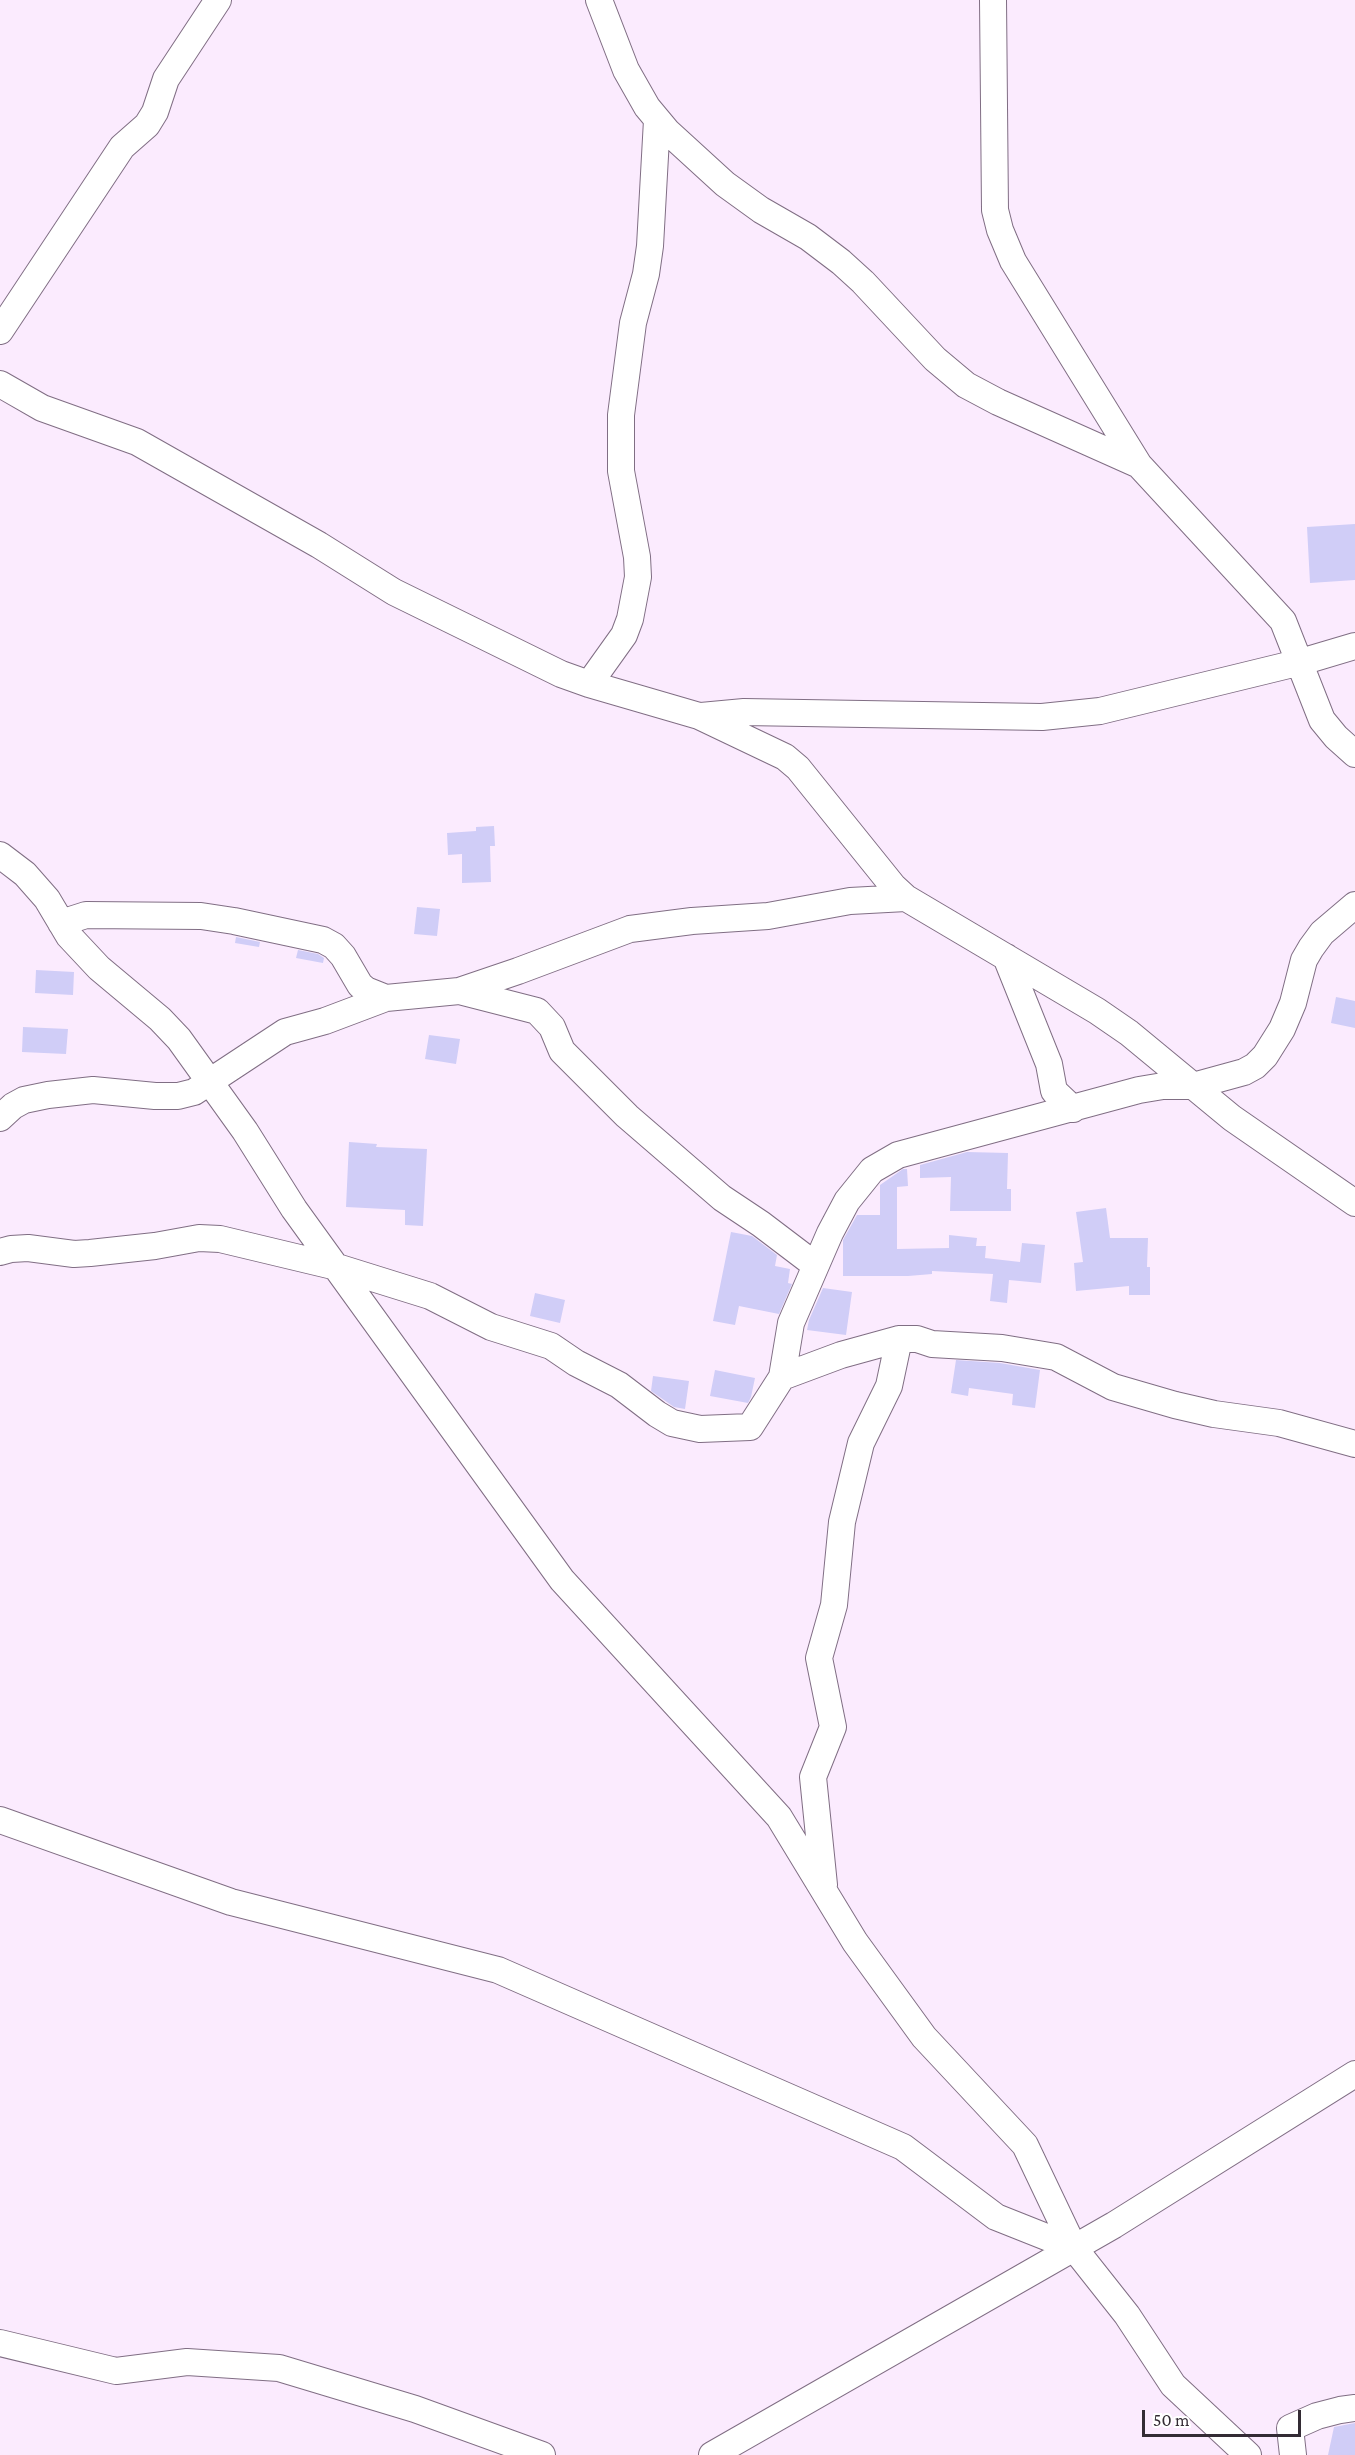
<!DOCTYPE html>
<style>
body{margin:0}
#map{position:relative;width:1355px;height:2455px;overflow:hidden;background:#fbebfe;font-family:"Crimson Pro",serif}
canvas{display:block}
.scale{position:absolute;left:1142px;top:2410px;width:159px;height:27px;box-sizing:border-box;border:3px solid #332b34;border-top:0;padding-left:8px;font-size:18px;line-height:21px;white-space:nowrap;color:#332b34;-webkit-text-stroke:4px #fff;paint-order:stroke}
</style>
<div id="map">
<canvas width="1355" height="2455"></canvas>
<div class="scale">50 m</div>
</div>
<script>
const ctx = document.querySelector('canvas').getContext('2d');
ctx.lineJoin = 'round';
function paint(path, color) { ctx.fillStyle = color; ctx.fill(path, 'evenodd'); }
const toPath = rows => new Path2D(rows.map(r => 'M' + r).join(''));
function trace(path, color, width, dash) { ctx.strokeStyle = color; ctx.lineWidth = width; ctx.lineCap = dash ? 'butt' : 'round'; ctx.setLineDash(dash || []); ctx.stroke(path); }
const building = toPath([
 [1355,524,1355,580,1310,583,1307,527],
 [494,826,495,846,490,846,491,882,462,883,462,854,448,855,447,833,476,831,476,827],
 [417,907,440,909,437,936,414,934],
 [236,937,260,942,259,947,235,943],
 [298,950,318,954,324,958,323,963,296,958],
 [36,970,74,972,73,995,35,993],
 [1336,997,1355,1001,1355,1028,1331,1023],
 [23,1027,68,1029,66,1054,22,1052],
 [429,1035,460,1039,456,1064,425,1059],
 [349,1142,377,1144,376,1147,427,1149,423,1226,405,1225,405,1210,346,1207],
 [967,1152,1008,1153,1007,1189,1011,1189,1011,1211,950,1211,951,1177,920,1178,920,1165],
 [903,1169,907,1169,908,1186,897,1187,897,1249,949,1248,949,1235,977,1238,976,1246,986,1246,985,1258,1020,1262,1022,1243,1045,1245,1041,1283,1009,1280,1007,1303,990,1301,993,1274,932,1271,932,1274,908,1276,843,1276,843,1240,857,1215,880,1215,880,1185],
 [1106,1208,1110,1238,1148,1238,1147,1267,1150,1267,1150,1295,1129,1295,1129,1286,1076,1291,1074,1263,1083,1262,1076,1212],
 [731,1232,752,1236,777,1255,775,1266,790,1269,788,1283,792,1284,779,1314,739,1306,735,1325,713,1321],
 [823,1288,852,1292,846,1335,807,1330,809,1320],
 [535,1293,565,1300,560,1323,530,1316],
 [956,1360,1000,1363,1040,1370,1035,1408,1012,1405,1013,1394,969,1388,968,1396,951,1393],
 [715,1370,755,1378,751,1397,748,1403,710,1396],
 [653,1376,689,1381,685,1409,674,1407,651,1391],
 [1355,2423,1355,2455,1328,2455,1334,2427]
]);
const minor = toPath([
 [599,0,626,70,647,107,667,131,725,184,761,210,808,237,841,262,863,282,935,359,966,385,998,402,1139,465],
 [993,0,995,210,1000,230,1013,261,1139,465,1283,621,1322,720,1336,737,1355,754],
 [0,331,122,147,147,125,155,112,166,79,218,0],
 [0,384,42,408,137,442,319,545,394,592,561,674,589,684,699,716,785,757,798,768,893,886,906,898,1097,1011,1129,1033,1232,1118,1355,1203],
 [589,684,624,635,630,619,638,577,637,557,621,471,621,415,633,323,646,274,650,246,657,120],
 [701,716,744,712,1042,717,1100,711,1301,662,1355,646],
 [0,855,25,874,47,899,69,936,99,968,160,1019,179,1039,245,1131,294,1209,562,1580,779,1817,855,1942,924,2037,1025,2145,1074,2248],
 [61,923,86,915,201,916,234,921,323,940,334,946,343,956,360,985,366,990,386,998],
 [1006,957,1049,1064,1054,1091,1073,1109],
 [459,991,537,1011,552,1027,562,1051,627,1116,722,1198,761,1224,815,1265],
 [0,1118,13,1106,24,1100,48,1095,93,1090,155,1096,178,1096,194,1092,285,1032,325,1021,386,998,459,991,518,971,630,929,692,921,768,916,850,901,906,898],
 [0,1252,11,1249,28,1248,74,1254,90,1253,155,1246,199,1238,220,1239,337,1267,430,1296,491,1327,551,1346,576,1363,619,1385,657,1414,672,1423,700,1429,750,1427,782,1377,791,1323,830,1233,847,1201,872,1170,898,1155,1139,1090,1163,1086,1193,1086,1244,1072,1255,1066,1265,1056,1282,1029,1293,1003,1304,960,1311,948,1322,933,1355,905],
 [782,1377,841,1355,899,1339,917,1339,932,1344,1002,1348,1056,1357,1113,1387,1175,1405,1214,1414,1279,1423,1355,1444],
 [0,1820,231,1902,498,1970,903,2147,996,2217,1074,2248,1127,2315,1173,2385,1248,2455],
 [824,1885,813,1777,833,1727,819,1658,834,1605,842,1522,861,1443,889,1386,899,1339],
 [0,2343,116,2371,187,2362,279,2368,415,2409,542,2455],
 [712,2455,1114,2225,1355,2074],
 [1293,2455,1290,2428,1317,2416,1340,2410,1355,2408]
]);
paint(building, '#d0cdf7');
trace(minor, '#806e84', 28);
trace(minor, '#fff', 26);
</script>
